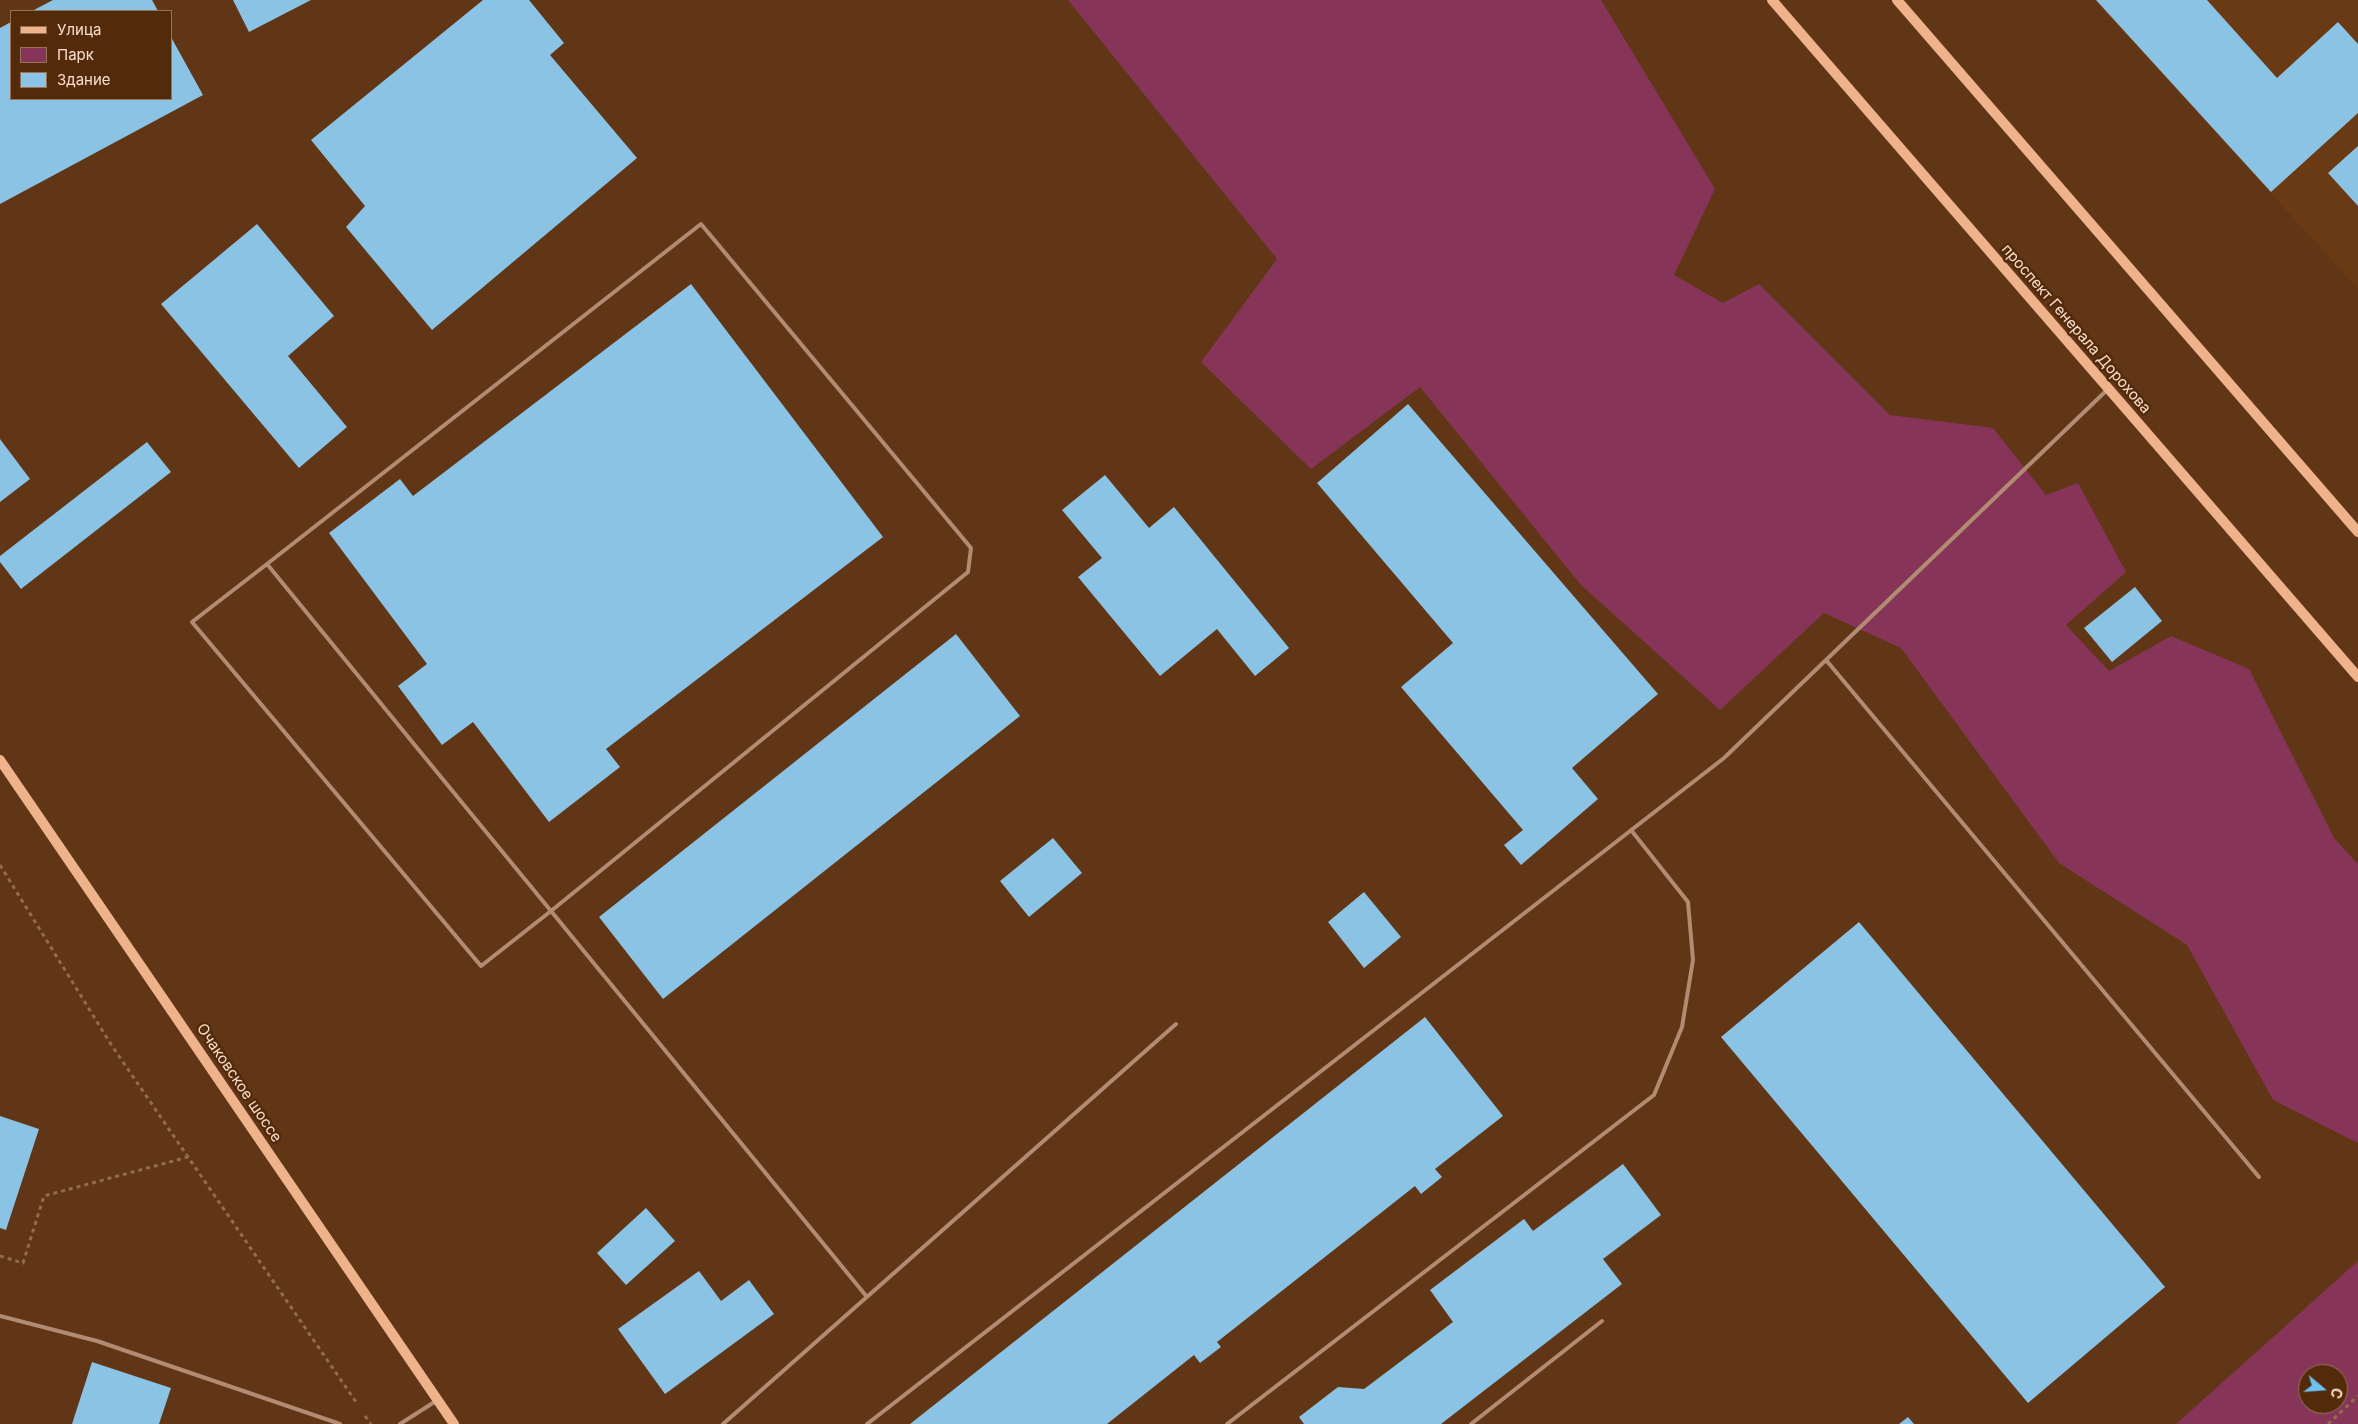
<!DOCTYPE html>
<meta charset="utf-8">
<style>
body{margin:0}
#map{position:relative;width:2358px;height:1424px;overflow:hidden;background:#603616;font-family:Inter,sans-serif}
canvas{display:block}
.legend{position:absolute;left:10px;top:10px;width:162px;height:90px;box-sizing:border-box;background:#542b0a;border:1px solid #967358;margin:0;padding:6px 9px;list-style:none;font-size:15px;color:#fadfce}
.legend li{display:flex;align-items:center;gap:10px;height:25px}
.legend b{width:25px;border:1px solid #967358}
.north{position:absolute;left:2298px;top:1364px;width:50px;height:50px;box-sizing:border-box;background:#542b0a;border:1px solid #967358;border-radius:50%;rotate:108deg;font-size:14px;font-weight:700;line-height:20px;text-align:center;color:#fadfce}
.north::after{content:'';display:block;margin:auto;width:18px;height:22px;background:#6dc2f3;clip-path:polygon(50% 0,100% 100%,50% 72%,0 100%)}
</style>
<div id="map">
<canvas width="2358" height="1424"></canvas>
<ul class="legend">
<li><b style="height:6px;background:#efb38b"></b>Улица</li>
<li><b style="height:14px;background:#873459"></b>Парк</li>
<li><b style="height:14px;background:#8bc3e4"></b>Здание</li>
</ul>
<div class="north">С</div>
</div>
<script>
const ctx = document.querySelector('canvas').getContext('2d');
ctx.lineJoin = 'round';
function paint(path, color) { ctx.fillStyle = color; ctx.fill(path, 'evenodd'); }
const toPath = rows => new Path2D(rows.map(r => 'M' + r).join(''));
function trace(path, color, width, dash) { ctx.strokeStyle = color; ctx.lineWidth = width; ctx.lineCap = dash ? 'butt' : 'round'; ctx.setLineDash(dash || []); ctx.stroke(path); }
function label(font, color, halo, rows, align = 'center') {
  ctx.font = font + ' Inter,sans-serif'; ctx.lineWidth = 5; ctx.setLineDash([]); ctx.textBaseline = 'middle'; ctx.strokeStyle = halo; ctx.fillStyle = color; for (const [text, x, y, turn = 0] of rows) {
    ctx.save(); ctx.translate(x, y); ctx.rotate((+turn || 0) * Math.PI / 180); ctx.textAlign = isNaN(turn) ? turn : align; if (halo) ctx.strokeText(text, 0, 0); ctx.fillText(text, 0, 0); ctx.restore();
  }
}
const built = toPath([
 [2094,0,2358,0,2358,289]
]);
const green = toPath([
 [1068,0,1601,0,1715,189,1674,275,1723,303,1759,284,1890,415,1993,428,2046,495,2078,483,2126,572,2066,625,2109,671,2171,636,2249,669,2334,838,2358,864,2358,1143,2273,1100,2187,945,2059,863,1901,648,1824,613,1720,710,1581,585,1420,387,1311,469,1201,362,1277,259],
 [2358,1261,2358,1424,2176,1424],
 [2308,1374,2338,1374,2338,1404,2308,1404]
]);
const building = toPath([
 [53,0,152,0,158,11,32,11],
 [233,0,311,0,249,32],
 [483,0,529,0,564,43,550,55,637,158,432,330,346,227,365,206,311,140],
 [2096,0,2207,0,2277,78,2338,22,2358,44,2358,113,2271,192],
 [11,22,11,99,171,99,171,37,203,95,0,204,0,28],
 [2358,146,2358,206,2328,173],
 [257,224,334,316,288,356,347,427,299,468,161,304],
 [691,284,883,537,606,749,620,767,549,822,473,722,442,745,398,686,427,664,329,533,400,479,413,496],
 [1408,404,1658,694,1572,768,1598,799,1521,865,1504,845,1523,830,1401,687,1453,643,1317,483],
 [0,439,30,479,0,502],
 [147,442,171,472,21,589,0,562,0,556],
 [1105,475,1149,528,1174,507,1289,648,1255,676,1217,629,1160,676,1078,577,1102,558,1062,510],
 [2135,587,2162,621,2112,662,2084,628],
 [956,634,1020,716,663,999,599,917],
 [1053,838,1082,873,1029,917,1000,881],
 [1364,892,1401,937,1364,968,1328,922],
 [1859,922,2165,1287,2028,1403,1721,1037],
 [1425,1017,1503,1116,1435,1169,1442,1177,1421,1194,1415,1186,1217,1342,1221,1347,1200,1363,1194,1355,1107,1424,910,1424],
 [0,1116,39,1129,6,1230,0,1228],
 [1623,1164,1661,1215,1603,1259,1622,1284,1441,1424,1304,1424,1299,1417,1338,1387,1364,1389,1453,1322,1430,1290,1524,1219,1533,1231],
 [646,1208,675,1241,626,1285,597,1253],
 [699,1271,721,1301,749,1280,774,1314,665,1394,618,1329],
 [92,1362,171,1388,159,1424,72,1424],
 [1908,1417,1914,1424,1899,1424]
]);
const path = toPath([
 [0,865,112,1046,356,1402],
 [0,1256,23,1263,44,1196,188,1157],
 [365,1416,371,1424],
 [2328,1424,2358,1396]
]);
const lane = toPath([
 [267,564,192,622,481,966,551,911,968,572,971,548,701,224,267,564,418,749,551,911,867,1297],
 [1826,660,2259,1177],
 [0,1316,97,1341,340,1424],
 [400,1424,436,1401],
 [723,1424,1176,1024],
 [867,1424,1724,758,2108,389],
 [1227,1424,1654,1095,1682,1027,1693,960,1688,902,1631,830],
 [1471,1424,1602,1321]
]);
const secondary = toPath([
 [1772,0,2358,677],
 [1897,0,2358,532],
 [0,760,454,1424]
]);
const streetNames = [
 ["проспект Генерала Дорохова",2076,329,49],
 ["Очаковское шоссе",239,1083,56]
];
paint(built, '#6a3a14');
paint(green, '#873459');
paint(building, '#8bc3e4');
trace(path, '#916c51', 3, [4, 4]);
trace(lane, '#b18b72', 4);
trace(secondary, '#efb38b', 10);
label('15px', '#fadfce', '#542b0a', streetNames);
</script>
